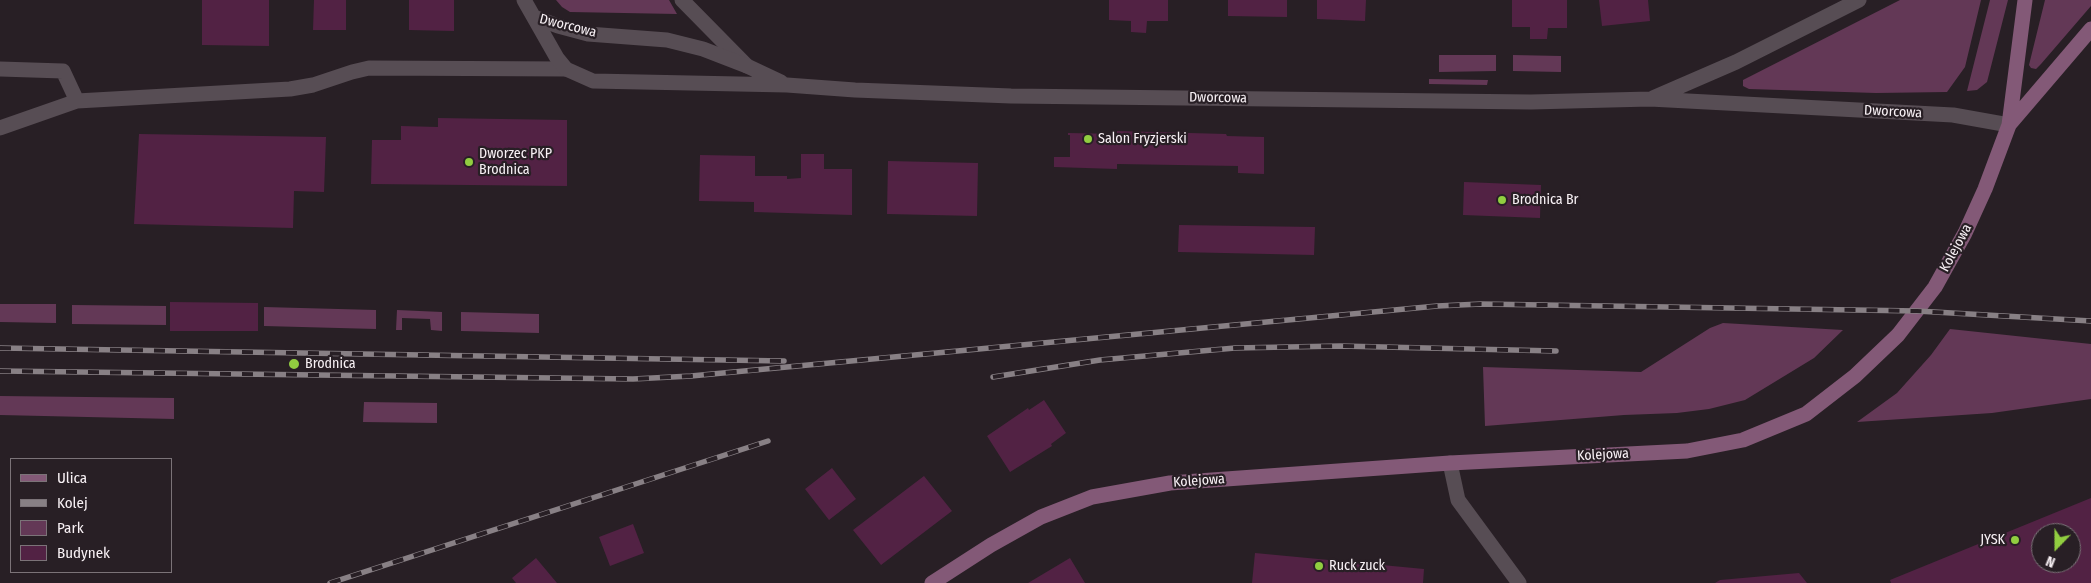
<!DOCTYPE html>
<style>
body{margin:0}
#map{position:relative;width:2091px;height:583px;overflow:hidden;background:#281f25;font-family:"Fira Sans Condensed",sans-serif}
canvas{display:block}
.legend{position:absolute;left:10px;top:458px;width:162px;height:115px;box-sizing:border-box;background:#281f25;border:1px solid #7b7378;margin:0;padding:6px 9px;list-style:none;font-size:15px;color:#f8f1f5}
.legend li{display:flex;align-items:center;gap:10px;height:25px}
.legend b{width:25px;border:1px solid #7b7378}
.north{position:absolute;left:2031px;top:523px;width:50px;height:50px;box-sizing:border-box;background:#281f25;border:1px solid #7b7378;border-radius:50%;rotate:202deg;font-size:14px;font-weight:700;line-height:20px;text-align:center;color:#f8f1f5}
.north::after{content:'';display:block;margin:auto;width:18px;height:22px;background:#91cd40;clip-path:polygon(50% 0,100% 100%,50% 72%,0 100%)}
</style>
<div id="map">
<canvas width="2091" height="583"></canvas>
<ul class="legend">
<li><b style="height:6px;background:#835977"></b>Ulica</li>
<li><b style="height:6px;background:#888085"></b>Kolej</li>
<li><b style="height:14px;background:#633856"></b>Park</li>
<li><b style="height:14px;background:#522244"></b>Budynek</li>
</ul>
<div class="north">N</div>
</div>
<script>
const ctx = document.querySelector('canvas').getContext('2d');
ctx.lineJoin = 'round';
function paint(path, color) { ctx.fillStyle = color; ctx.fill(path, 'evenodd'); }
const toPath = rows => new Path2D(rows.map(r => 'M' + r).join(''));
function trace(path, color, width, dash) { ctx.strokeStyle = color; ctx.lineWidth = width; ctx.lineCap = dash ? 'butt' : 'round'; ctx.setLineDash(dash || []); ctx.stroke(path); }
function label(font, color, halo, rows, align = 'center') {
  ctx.font = font + ' "Fira Sans Condensed",sans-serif'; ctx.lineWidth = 4.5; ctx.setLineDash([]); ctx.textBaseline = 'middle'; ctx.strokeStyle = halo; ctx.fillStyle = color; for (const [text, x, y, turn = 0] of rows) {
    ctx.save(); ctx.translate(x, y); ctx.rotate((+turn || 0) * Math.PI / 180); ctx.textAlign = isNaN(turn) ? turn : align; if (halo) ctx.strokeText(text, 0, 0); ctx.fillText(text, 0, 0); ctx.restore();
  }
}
const green = toPath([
 [556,0,669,0,677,14,570,12,562,7],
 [1900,0,1981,0,1965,67,1947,92,1876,93,1749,89,1743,86,1743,80],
 [1990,0,2008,0,1987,82,1977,90,1967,91],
 [2045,0,2091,0,2091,6,2041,64,2036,69,2031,68,2029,65],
 [1439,55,1496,55,1496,71,1439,72],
 [1513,55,1561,56,1561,72,1513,71],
 [1429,79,1488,80,1487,85,1429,84],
 [0,304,56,304,56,323,0,322],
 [72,305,166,306,166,325,72,324],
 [264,307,376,310,376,329,264,326],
 [397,310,442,312,442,331,431,330,430,319,402,318,402,330,396,330],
 [461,312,539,314,539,333,461,331],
 [1723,323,1843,330,1814,358,1745,400,1709,409,1677,413,1624,415,1485,426,1483,367,1641,372,1710,328],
 [1950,329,2091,344,2091,399,1992,413,1857,422,1897,393,1931,355],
 [0,396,174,398,174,419,0,415],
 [364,402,437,403,437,423,363,422]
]);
const building = toPath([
 [202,0,269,0,269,46,202,45],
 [314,0,346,0,346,30,313,30],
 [409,0,454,0,454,31,409,30],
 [1109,0,1168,0,1168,21,1147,21,1146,33,1131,32,1131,21,1109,20],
 [1228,0,1287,0,1287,17,1228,16],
 [1317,0,1366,0,1365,21,1317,19],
 [1512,0,1567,0,1567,28,1548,28,1547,39,1530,39,1530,27,1512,27],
 [1599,0,1648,0,1650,21,1602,26],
 [438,118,567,120,567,186,371,184,372,140,401,140,401,126,438,127],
 [1117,131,1226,134,1227,136,1264,137,1264,174,1238,173,1238,166,1117,164,1117,169,1054,167,1054,157,1070,157,1070,135,1068,135,1068,133,1117,134],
 [139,134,326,137,324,192,294,191,293,228,134,224],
 [801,154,824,154,824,169,852,169,852,215,754,212,754,202,699,201,700,155,755,156,755,176,787,176,787,179,801,178],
 [888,161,978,163,977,216,887,214],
 [1464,182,1541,185,1540,218,1463,215],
 [1179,225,1315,227,1314,255,1178,252],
 [170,302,258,303,258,331,170,331],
 [1044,400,1066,433,1051,444,1052,446,1010,472,987,436,1028,408,1029,410],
 [832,468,856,499,829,520,805,489],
 [924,476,952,511,881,565,853,530],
 [2091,498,2091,583,1891,583,1890,580],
 [2041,533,2071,533,2071,563,2041,563],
 [633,524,644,553,610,566,599,537],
 [1255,553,1424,569,1423,583,1252,583],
 [536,558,557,583,516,583,512,578],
 [1070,558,1085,583,1028,583],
 [1799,573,1807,583,1715,583,1720,580]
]);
const lane = toPath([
 [682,0,747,66],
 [0,69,63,71,77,101],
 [0,128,77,101,290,89,313,85,352,72,369,68,566,69],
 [1450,463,1458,500,1519,583]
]);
const street = toPath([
 [524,0,557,58,566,69,593,81,787,85,855,90,1011,96,1531,102,1650,99,1953,115,2009,125],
 [534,17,558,26,588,34,667,40,703,49,747,66,781,82],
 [1653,98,1736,62,1859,0]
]);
const secondary = toPath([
 [2009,125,2091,29],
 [932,583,991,545,1041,517,1092,497,1170,483,1450,463,1687,451,1743,440,1806,414,1855,376,1898,335,1935,287,1965,233,1985,189,2009,125,2025,0]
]);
const rail = toPath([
 [0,348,784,361],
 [0,371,633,379,691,376,1437,306,1481,304,1917,311,2091,321],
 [993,377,1100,360,1235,348,1340,346,1556,351],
 [330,583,768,441]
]);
const markers = [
 [1088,139,5,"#91cd40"],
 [469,162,5,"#91cd40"],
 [1502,200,5,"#91cd40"],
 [294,364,6,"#91cd40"],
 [2015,540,5,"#91cd40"],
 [1319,566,5,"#91cd40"]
];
const streetNames = [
 ["Dworcowa",568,26,14],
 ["Dworcowa",1218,98,1],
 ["Dworcowa",1893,112,3],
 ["Kolejowa",1956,248,-62],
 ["Kolejowa",1603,455,-3],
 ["Kolejowa",1199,481,-4]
];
const poiNames = [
 ["Salon Fryzjerski",1098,139],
 ["Dworzec PKP",479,154],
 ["Brodnica",479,170],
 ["Brodnica Br",1512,200],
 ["Brodnica",305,364],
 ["JYSK",2005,540,"right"],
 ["Ruck zuck",1329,566]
];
paint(green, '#633856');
paint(building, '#522244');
trace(lane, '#574d54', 15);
trace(street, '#574d54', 15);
trace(secondary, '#835977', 15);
trace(rail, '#888085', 5.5);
trace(rail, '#281f25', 4, [11]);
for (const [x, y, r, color] of markers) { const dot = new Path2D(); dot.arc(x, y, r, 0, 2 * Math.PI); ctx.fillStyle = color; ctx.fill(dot); trace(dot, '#281f25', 2); }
label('14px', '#f8f1f5', '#281f25', streetNames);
label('14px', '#f8f1f5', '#281f25', poiNames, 'left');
</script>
